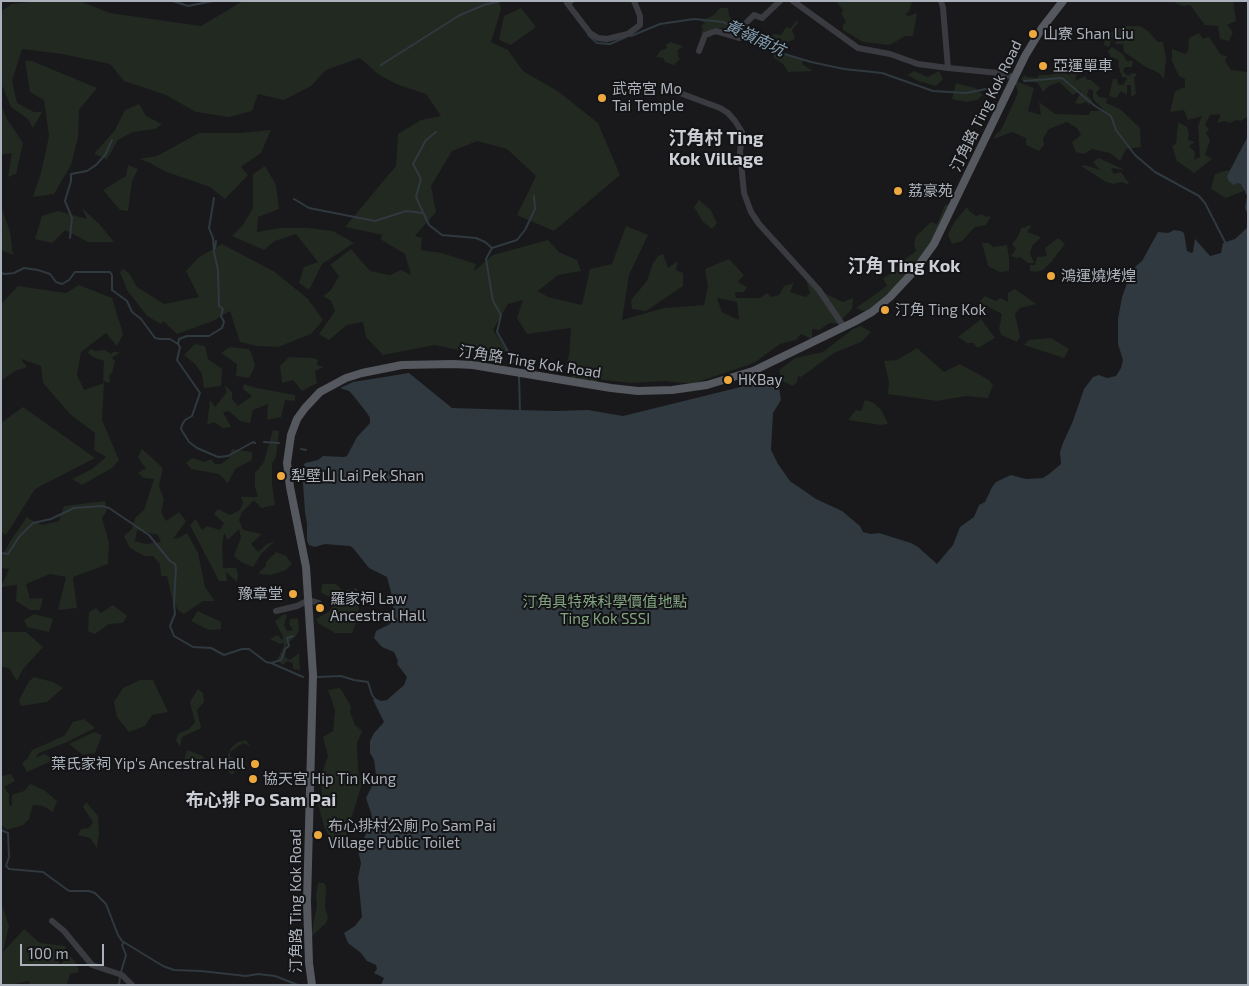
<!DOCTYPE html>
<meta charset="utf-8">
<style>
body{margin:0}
#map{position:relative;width:1249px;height:986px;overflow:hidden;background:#19191b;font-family:"Exo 2",sans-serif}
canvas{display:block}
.frame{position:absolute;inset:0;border:2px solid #abb1ba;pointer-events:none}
.scale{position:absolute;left:20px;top:944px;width:84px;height:22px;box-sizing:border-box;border:2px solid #abb1ba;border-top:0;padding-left:6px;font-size:15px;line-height:18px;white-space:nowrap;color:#abb1ba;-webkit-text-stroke:4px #141416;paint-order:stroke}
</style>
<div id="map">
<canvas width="1249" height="986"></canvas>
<div class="frame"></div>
<div class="scale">100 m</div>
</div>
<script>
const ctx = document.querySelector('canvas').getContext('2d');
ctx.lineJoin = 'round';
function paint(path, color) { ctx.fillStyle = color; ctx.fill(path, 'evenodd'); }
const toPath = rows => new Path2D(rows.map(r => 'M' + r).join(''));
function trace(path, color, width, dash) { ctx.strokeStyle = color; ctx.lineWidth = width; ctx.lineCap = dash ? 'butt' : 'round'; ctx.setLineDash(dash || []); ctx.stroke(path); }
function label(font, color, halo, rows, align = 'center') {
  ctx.font = font + ' "Exo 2","Noto Sans TC",sans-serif'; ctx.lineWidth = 4; ctx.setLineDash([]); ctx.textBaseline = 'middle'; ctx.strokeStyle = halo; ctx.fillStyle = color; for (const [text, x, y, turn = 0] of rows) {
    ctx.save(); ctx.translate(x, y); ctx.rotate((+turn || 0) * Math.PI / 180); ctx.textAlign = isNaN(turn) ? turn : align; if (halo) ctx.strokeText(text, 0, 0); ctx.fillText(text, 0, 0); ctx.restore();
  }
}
const green = toPath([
 [38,1,79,1,110,13,201,26,243,1,499,1,501,9,491,42,508,50,523,71,559,92,598,123,620,175,554,231,517,215,536,176,507,149,477,141,452,151,431,186,436,212,415,236,422,238,421,250,442,253,476,264,474,271,493,255,548,240,559,252,577,260,581,271,558,275,538,291,548,297,582,305,590,269,612,264,626,226,648,235,629,275,622,320,664,308,704,305,708,286,705,269,729,259,744,275,738,282,747,287,744,292,735,292,736,298,760,298,767,293,771,297,779,295,784,286,794,283,790,292,806,297,810,293,806,280,824,293,843,302,853,298,852,309,838,324,830,323,819,330,812,329,812,339,801,334,796,340,780,344,754,363,692,384,665,381,630,383,597,379,597,384,590,382,589,378,586,382,580,380,577,376,573,380,570,378,575,371,565,367,569,356,571,328,527,334,517,318,523,300,508,304,493,330,508,352,463,351,435,345,383,355,366,337,363,322,347,325,329,340,319,334,335,311,331,301,323,296,330,291,339,276,330,265,351,249,370,271,390,275,401,270,411,275,405,254,380,239,383,235,345,227,396,166,398,134,421,120,441,116,426,94,396,84,378,74,360,58,326,70,311,86,284,100,258,94,252,111,229,117,196,112,166,95,124,81,110,64,62,54,22,49,12,81,17,103,34,112,42,112,33,128,28,119,11,107,3,87,1,87,1,11,12,4],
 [717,298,737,302,739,320,722,312],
 [836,1,912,1,909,11,905,15,909,16,917,13,913,36,906,36,889,45,863,42,843,30,843,25,846,22,841,13,843,10],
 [1171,1,1233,1,1236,21,1227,25,1233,32,1229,41,1220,39,1218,26,1205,25,1190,5,1183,6],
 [521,8,536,27,511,45,499,40,504,16],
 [720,8,728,8,729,16,733,21,743,25,740,27,724,31,721,28,714,28,710,32,711,37,707,38,701,33,703,29,701,25,705,24,702,21,714,15],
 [797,20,798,23,792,30,795,39,788,42,786,45,775,48,770,37,774,34,781,35,786,27,791,28],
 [1125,26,1140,26,1148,31,1158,42,1163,42,1166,57,1164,79,1159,73,1146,67,1124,52,1123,44,1115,44,1118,38,1117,36,1112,38,1109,47,1104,45,1105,35],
 [1199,33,1203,39,1209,37,1221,55,1227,56,1225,61,1231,70,1247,72,1248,116,1241,121,1236,120,1230,123,1225,121,1217,123,1220,117,1220,114,1210,115,1205,125,1209,129,1206,133,1210,140,1205,155,1212,159,1194,173,1177,161,1172,146,1176,144,1178,122,1187,127,1189,135,1188,140,1195,142,1189,146,1195,152,1194,160,1200,157,1198,126,1202,116,1188,120,1184,110,1170,112,1175,91,1185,87,1185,79,1179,76,1172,61,1172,49,1185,54,1188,51,1189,38],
 [670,42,683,46,677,51,679,53,677,55,680,59,674,65,665,62,663,58,656,57,660,51,667,48,666,45],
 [1112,47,1124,55,1126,61,1133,61,1132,67,1125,67,1123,71,1128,76,1132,73,1137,74,1134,78,1136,94,1131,97,1131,85,1127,85,1127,95,1121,91,1116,98,1109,96,1113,79,1117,79,1118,85,1123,85,1127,78,1122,77,1118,65,1119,60,1111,57,1108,51],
 [772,49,803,60,802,64,813,71,788,72,783,64,774,58],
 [25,61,32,61,97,88,79,110,78,138,71,165,54,194,33,197,41,173,49,136,44,100,30,92],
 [914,71,928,77,939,71,943,79,936,86,918,81,908,75],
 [1060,71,1077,74,1075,81,1085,76,1087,80,1091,80,1100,88,1096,93,1099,97,1107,98,1106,103,1120,109,1140,128,1141,147,1126,149,1120,161,1110,153,1092,149,1084,154,1076,152,1072,142,1081,135,1077,128,1067,122,1049,129,1043,139,1044,145,1039,151,1026,145,1026,138,1012,132,994,139,995,135,1001,130,1018,93,1015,81,1034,88,1028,111,1041,115,1039,102,1055,114,1088,115,1091,111,1098,111,1103,109,1093,99,1093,90,1089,89,1087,95,1092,100,1089,105,1086,102,1080,104,1075,103,1081,92,1080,90,1073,95,1059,82,1049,86,1043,92,1038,83,1021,80,1024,75,1027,77,1037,78,1039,75,1050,75],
 [956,83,975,88,983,95,977,100,966,102,952,99],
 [139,104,146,116,162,124,155,129,133,132,118,140,107,159,94,154,115,130,125,110],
 [1,105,7,119,23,143,16,174,8,177,12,153,1,155],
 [271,130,261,153,241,167,248,175,225,199,210,187,164,171,150,163,139,159,157,156,199,133,240,133],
 [1099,158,1125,170,1111,168,1114,174,1121,172,1130,185,1121,182,1114,184,1106,182,1081,166,1085,165,1100,170,1093,162],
 [128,165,138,169,132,181,128,211,120,210,103,190,126,176],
 [265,166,276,185,279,209,258,217,257,232,280,228,308,228,333,231,354,243,322,264,309,290,299,283,304,267,318,262,296,234,275,241,264,250,232,236,243,225,253,208,253,174],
 [1228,170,1242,178,1248,189,1226,198,1211,189,1215,174],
 [699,200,710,209,717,223,712,229,703,222,694,207],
 [950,204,934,240,903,280,866,312,856,308,887,286,883,278,892,273,898,265,916,251,914,245,916,236,931,222,937,224,945,205],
 [1,206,10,232,13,255,1,250],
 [967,207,969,211,976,216,982,214,986,217,991,216,986,225,975,227,962,241,952,244,948,235,950,230,955,221],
 [82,208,100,225,114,242,88,242,65,230,52,243,35,239,42,216,58,211,87,219],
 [1029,225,1031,226,1027,232,1041,237,1032,246,1031,250,1030,253,1034,263,1028,263,1020,257,1017,258,1011,256,1016,249,1012,244,1017,238,1022,227,1024,228],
 [1058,238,1065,244,1052,261,1043,270,1035,272,1030,271,1030,265,1035,265,1037,257,1047,256,1045,248],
 [982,243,989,243,993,247,1007,245,1009,258,1009,271,1000,272,988,266],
 [222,244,275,272,308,299,323,320,311,334,278,347,257,346,240,342,230,311,213,321,177,334,163,321,161,324,147,316,127,290,120,272,123,269,129,273,137,287,164,304,199,297,186,271,199,257],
 [663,254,668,268,678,261,676,270,683,273,683,286,646,311,632,309,631,300,647,281,653,263,658,256],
 [79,285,112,298,123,334,117,346,106,333,81,352,77,375,84,390,104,383,102,420,119,460,112,468,82,485,72,479,92,469,106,457,94,450,95,433,71,415,43,383,41,366,21,359,27,367,15,371,1,381,1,304,18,286,66,293],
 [1015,289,1036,304,1020,308,1015,314,1020,337,1017,342,1001,335,999,329,1002,314,979,302,985,296,996,301,1000,298,1008,302,1008,293],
 [981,319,995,338,978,348,973,343,967,343,958,337],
 [861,326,871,332,861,342,834,353,801,377,798,376,797,382,793,386,782,381,779,370,795,358,823,352,853,329],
 [1051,338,1069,349,1064,358,1024,345,1029,340],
 [195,344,205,346,208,359,222,369,221,386,204,388,202,374,195,364,184,355],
 [230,347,249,349,252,355,255,366,249,378,236,376,237,364,221,353],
 [917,348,944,372,960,364,989,380,993,385,988,398,966,396,937,401,888,394,889,382,884,361,897,360],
 [90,349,96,351,105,350,111,354,113,352,120,352,112,358,115,361,112,373,109,375,110,383,103,381,104,361,93,357,88,353],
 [289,357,309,358,310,357,318,360,317,365,324,367,315,371,317,383,302,391,293,380,282,383,280,366],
 [244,384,257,388,295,395,295,401,285,400,281,417,267,420,268,404,253,410,250,423,240,421,229,411,223,412,231,427,223,428,214,422,207,425,210,400,215,407,227,392,224,385,232,392,232,399,238,406,252,396,243,389],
 [865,400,874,403,882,411,888,424,881,425,848,420,856,410,861,411],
 [23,407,95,458,35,489,6,535,1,532,1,423],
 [273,430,279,431,276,457,272,464,272,484,275,505,261,508,254,500,242,512,239,520,243,530,262,534,251,544,258,552,267,544,275,541,261,554,253,567,241,562,234,556,241,537,239,529,228,540,224,533,222,546,223,568,236,568,238,574,237,582,226,572,227,581,219,581,190,525,196,519,202,530,207,526,220,530,224,523,214,514,218,509,230,515,240,510,243,503,241,497,258,497,255,487,255,473,264,462],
 [142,449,163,468,159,486,164,500,161,512,166,521,179,512,186,521,173,539,179,538,187,533,198,553,205,587,215,601,203,601,184,614,178,610,172,598,167,576,161,576,160,564,153,556,144,556,130,548,124,536,132,529,135,518,144,510,154,479,144,478,138,473,146,468,142,464,138,457],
 [137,530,158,535,161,542,146,544,135,541],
 [232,449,252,452,252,460,235,469,228,483,219,474,191,469,186,463,192,458,205,462,211,459,215,464,221,464,229,458],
 [105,501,107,511,102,518,109,543,108,564,73,577,77,608,58,610,66,577,50,574,26,584,30,599,43,598,40,610,30,610,16,601,17,585,1,587,9,569,1,568,1,558,11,540,27,517,31,520,42,525,59,521,64,506],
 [276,552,286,556,292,564,286,570,271,575,259,574,260,571,266,566,266,562],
 [322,584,336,584,343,591,357,588,360,597,358,618,352,633,335,633,318,623,316,619,330,611,335,599,321,593],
 [113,605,127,616,123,623,109,624,95,634,88,631,89,612,96,608,101,613],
 [198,611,221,622,221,629,209,630,191,621],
 [34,614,53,619,49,632,27,627,24,620],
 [284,614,287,615,284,625,287,631,293,630,289,624,290,619,298,618,299,630,296,636,287,644,285,657,290,660,299,653,300,670,293,669,293,663,287,661,283,665,277,660,284,646,284,643,280,644,270,639,278,635,282,640,283,637,275,621],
 [1,632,26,632,43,647,23,669,17,681,9,668,1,667],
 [34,677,53,682,63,688,47,702,21,706,19,700,29,681],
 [140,680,153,680,168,712,152,715,145,726,129,732,117,717,114,702,123,688],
 [340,688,351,706,350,712,355,725,362,731,357,743,358,770,362,784,345,838,333,843,325,829,317,801,322,793,320,780,328,756,323,737,333,731,335,710,328,690],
 [198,689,203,693,204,702,197,710,201,728,182,737,180,747,176,741,178,734,189,729,195,722,190,703,191,700],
 [84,719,95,728,67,742,39,753,35,758,45,754,54,760,27,772,22,763,27,759,32,750,64,736,73,722],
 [94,732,102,735,95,753,83,755,69,744],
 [246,740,250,746,243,743,230,752,230,757,242,763,232,775,228,771,225,771,223,760,228,755,231,748,238,742],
 [187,750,203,756,203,758,206,760,199,765,197,769,195,768,191,770,186,767,188,762,184,760],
 [11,774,15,781,4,787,9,794,9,805,12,806,12,795,24,791,30,784,44,790,57,801,53,812,43,806,33,805,29,819,23,825,7,830,1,825,1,776],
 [86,802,98,816,99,833,97,848,90,838,78,835,81,829,89,828,93,822,83,807],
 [318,883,324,883,326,886,325,907,328,918,326,923,311,937,317,905,316,895],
 [1,908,3,908,9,926,3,952,24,929,40,943,65,946,68,955,59,957,59,965,70,956,76,963,79,972,70,974,67,985,30,985,29,981,11,985,1,985]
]);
const water = toPath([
 [1248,136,1248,214,1245,208,1247,196,1244,189,1241,184,1237,183,1233,185,1228,180,1227,176],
 [1248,227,1248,985,381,985,384,978,374,973,377,969,376,965,367,961,361,953,348,943,344,933,355,926,362,917,358,878,361,863,358,851,372,821,371,813,366,798,373,784,376,774,374,760,370,753,370,741,374,733,384,722,373,700,375,698,381,701,387,700,404,685,407,677,397,664,398,661,394,652,382,647,374,638,376,631,390,624,394,618,393,600,387,577,369,568,353,548,350,546,325,544,315,547,309,545,307,541,307,524,305,512,302,470,305,463,318,460,323,456,344,457,347,456,357,437,370,423,370,418,367,413,352,394,349,391,340,388,353,382,409,373,452,408,554,411,588,410,623,416,769,380,778,381,781,400,773,413,771,450,778,464,790,481,816,499,842,511,860,526,863,532,871,534,879,533,911,543,918,547,937,564,953,545,960,527,974,517,979,505,985,502,992,487,996,482,1011,475,1026,479,1043,478,1049,474,1061,464,1060,452,1063,443,1073,421,1084,389,1093,377,1099,375,1107,378,1116,376,1121,368,1123,360,1118,344,1118,319,1122,297,1128,281,1136,266,1142,261,1158,232,1168,233,1174,230,1181,231,1184,233,1187,251,1191,253,1193,252,1195,239,1210,256,1221,253,1223,243,1235,239]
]);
const stream = toPath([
 [173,1,188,6,213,1],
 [588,35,597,43,610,44,626,37],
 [631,36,660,24,694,19,723,22,754,37,764,45,781,53,811,62,844,69,882,73,933,91,966,93,996,87],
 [381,65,460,15,484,5,500,1],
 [1024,81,1062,78,1095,106,1111,116,1116,130,1135,155,1155,172,1199,196,1205,203,1225,242],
 [436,132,426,140,413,164,421,179,416,197,429,225,442,235,476,238,485,242,492,248,486,259,493,301,501,315,497,332,514,362],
 [214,198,209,228,213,238,214,252,218,270,219,306,223,309,221,316,224,322,222,328,209,336,187,336,179,339,178,344,180,347,177,360,200,393,192,416,185,420,182,425,181,429,189,442,197,448,218,457,228,456,253,442,255,443],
 [294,199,309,208,375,221,406,211,423,213],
 [70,238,72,218,65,201,71,181,71,174,87,171,96,165,105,155,112,140],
 [215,248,216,241],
 [492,248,517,240,525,230,535,209,534,196],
 [1,273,5,274,14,273,24,268,38,270,50,274,56,282,62,284,69,280,75,272,110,272,112,275,112,290,127,301,132,312,141,319,155,338,160,339,170,339,178,344],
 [519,376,520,411],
 [264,442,279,443],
 [301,449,306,450],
 [1,553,8,554,19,537,33,523,51,519,74,508,102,506,109,508,149,535,170,561,175,564,176,568,174,604,175,614,170,626,174,636,193,647,211,648,224,655,242,649,249,649,266,662,271,663,281,660,285,649,289,646,287,638,293,636],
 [271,663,303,677],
 [317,677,341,676,354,680,368,682,372,695,376,700],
 [1,830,8,833,9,857,6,866,9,869,43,872,69,891,89,891,95,893,106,904,118,935,122,941,163,966,174,970,201,971,246,976,258,974,275,976,298,985],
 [121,972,126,955,122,945,124,942],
 [119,985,120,977]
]);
const minor = toPath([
 [571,1,567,3,590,33,598,38,607,39,628,34,640,25,640,16,634,1],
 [793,1,858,48,890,54,918,64,948,68,999,73,1014,77],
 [941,1,943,8,948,68],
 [699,51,705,35,716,31,740,38,744,35,746,23,754,15,762,18,780,1],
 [677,92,720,108,728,113,735,121,742,132,740,152,744,193,751,212,759,224,819,290,844,327],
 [276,611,297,606,309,600,319,603],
 [52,921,64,931,92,965,122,975,132,985]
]);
const major = toPath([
 [312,985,309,963,307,902,313,675,306,567,290,487,287,463,291,435,297,419,305,408,320,392,346,378,362,373,402,365,453,364,473,365,611,388,638,391,672,390,707,385,753,371,854,322,872,312,890,297,916,269,934,244,1025,56,1042,28,1063,1]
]);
const markers = [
 [1033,34,5,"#eea93e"],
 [1043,66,5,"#eea93e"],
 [602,98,5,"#eea93e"],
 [898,191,5,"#eea93e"],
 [1051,276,5,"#eea93e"],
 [885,310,5,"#eea93e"],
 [728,380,5,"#eea93e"],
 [281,476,5,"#eea93e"],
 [293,594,5,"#eea93e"],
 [320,608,5,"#eea93e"],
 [255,764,5,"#eea93e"],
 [253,779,5,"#eea93e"],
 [318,835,5,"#eea93e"]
];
const poiNames = [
 ["山寮 Shan Liu",1043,34],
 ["亞運單車",1053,66],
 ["武帝宮 Mo",612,89],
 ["Tai Temple",612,106],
 ["荔豪苑",908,191],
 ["鴻運燒烤煌",1061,276],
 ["汀角 Ting Kok",895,310],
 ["HKBay",738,380],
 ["犁壁山 Lai Pek Shan",291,476],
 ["豫章堂",283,594,"right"],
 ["羅家祠 Law",330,599],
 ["Ancestral Hall",330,616],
 ["葉氏家祠 Yip's Ancestral Hall",245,764,"right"],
 ["協天宮 Hip Tin Kung",263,779],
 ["布心排村公廁 Po Sam Pai",328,826],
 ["Village Public Toilet",328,843]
];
const streetNames = [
 ["汀角路 Ting Kok Road",986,106,-64],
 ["汀角路 Ting Kok Road",530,362,9],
 ["汀角路 Ting Kok Road",296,901,-90]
];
const parkNames = [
 ["汀角具特殊科學價值地點",605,602],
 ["Ting Kok SSSI",605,619]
];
const waterNames = [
 ["黃嶺南坑",755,38,25]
];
const quarterNames = [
 ["汀角村 Ting",716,138],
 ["Kok Village",716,159],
 ["汀角 Ting Kok",904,266],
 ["布心排 Po Sam Pai",261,800]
];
paint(green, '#212921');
paint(water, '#2f393f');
trace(stream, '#2f393f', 2);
trace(minor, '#3a3b40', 6);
trace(major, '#56585f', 8);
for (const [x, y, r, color] of markers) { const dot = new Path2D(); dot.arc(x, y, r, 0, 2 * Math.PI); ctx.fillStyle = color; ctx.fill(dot); trace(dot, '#141416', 2); }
label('15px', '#abb1ba', '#141416', poiNames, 'left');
label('15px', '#abb1ba', '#141416', streetNames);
label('15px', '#83a483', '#141416', parkNames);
label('italic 16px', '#84a0b4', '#141416', waterNames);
label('bold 18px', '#ccd0d6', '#141416', quarterNames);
</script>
